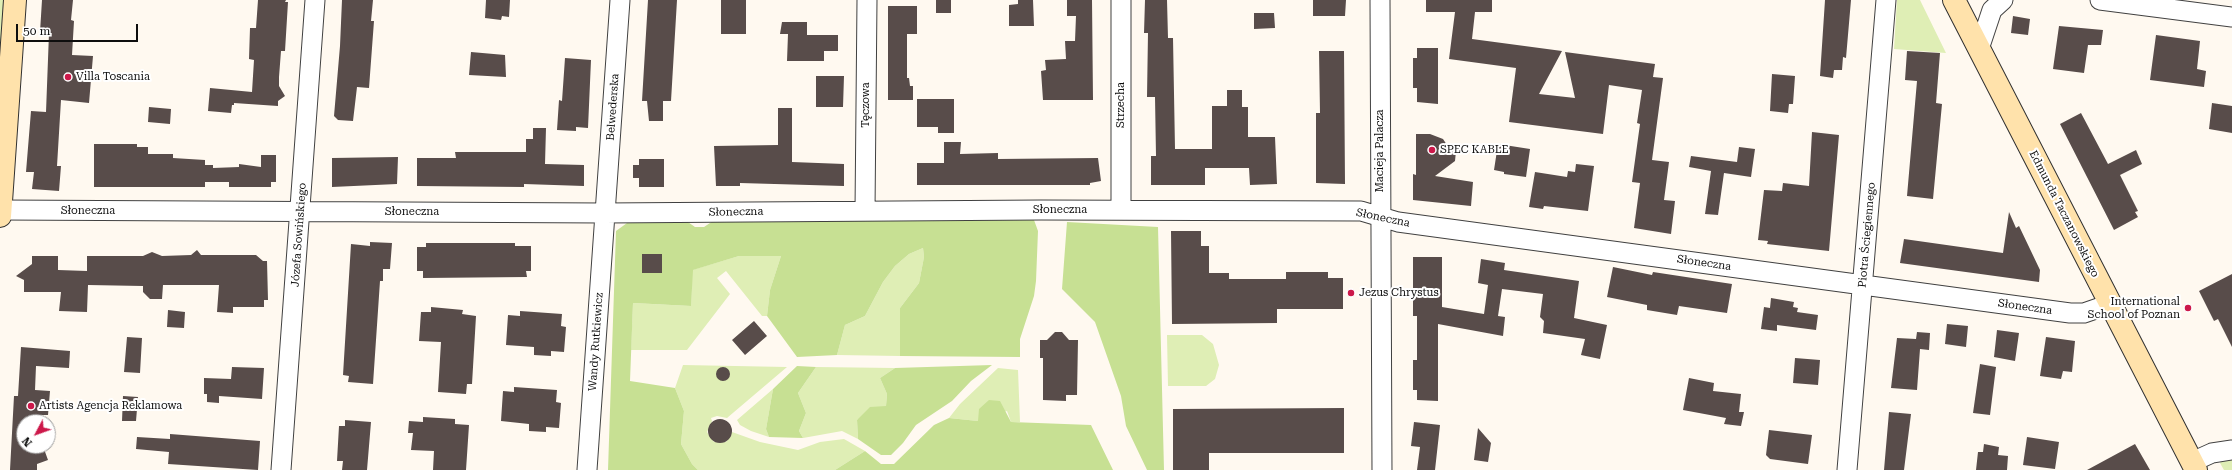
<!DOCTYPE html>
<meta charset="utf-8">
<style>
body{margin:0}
#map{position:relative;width:2232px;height:470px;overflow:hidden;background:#fff9f0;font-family:"Roboto Serif",serif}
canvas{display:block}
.north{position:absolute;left:16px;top:414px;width:40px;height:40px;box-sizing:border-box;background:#fff;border:1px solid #9f9f9f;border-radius:50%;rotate:229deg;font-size:11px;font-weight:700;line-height:16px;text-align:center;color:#0e0e0e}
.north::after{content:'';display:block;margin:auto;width:14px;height:18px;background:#cc184a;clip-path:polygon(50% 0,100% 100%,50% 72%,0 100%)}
.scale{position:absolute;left:16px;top:24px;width:122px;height:18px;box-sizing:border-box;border:2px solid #0e0e0e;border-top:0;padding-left:5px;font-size:12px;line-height:14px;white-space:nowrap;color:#0e0e0e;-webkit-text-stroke:3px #fff;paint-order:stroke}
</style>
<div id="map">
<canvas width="2232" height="470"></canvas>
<div class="north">N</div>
<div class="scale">50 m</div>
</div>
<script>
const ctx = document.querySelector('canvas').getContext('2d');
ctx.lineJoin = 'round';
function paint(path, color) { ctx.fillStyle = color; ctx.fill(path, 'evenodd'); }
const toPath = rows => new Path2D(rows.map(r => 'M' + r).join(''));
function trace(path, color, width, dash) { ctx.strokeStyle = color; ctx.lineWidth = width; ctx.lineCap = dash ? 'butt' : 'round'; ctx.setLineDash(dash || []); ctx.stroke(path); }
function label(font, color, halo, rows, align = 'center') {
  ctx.font = font + ' "Roboto Serif",serif'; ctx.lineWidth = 4; ctx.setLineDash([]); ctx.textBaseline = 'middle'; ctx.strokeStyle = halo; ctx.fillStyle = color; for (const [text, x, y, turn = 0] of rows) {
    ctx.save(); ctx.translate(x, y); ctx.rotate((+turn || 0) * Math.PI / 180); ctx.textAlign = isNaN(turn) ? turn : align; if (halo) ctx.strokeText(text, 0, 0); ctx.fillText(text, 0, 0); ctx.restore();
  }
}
const green = toPath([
 [0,0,5,0,0,77],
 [1897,0,1920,0,1946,53,1894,49],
 [923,248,924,257,919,283,900,308,900,356,837,355,845,325,865,316,883,282,895,266,909,254],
 [739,256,781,256,770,290,767,316,762,316,726,271,717,278,730,294,687,350,631,350,633,303,691,306,692,270],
 [1167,335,1202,335,1213,344,1219,365,1215,379,1206,386,1168,386],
 [683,365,787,367,727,418,717,416,711,418,712,421,707,432,714,442,726,442,732,432,760,442,798,450,820,442,844,439,865,451,835,470,698,470,692,464,681,444,684,411,675,388],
 [816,367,895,368,880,378,887,394,886,406,857,420,858,439,842,431,803,438,799,431,806,413,798,393],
 [998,368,1018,370,1020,422,1011,422,1007,411,978,421,949,418,960,404],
 [773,389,766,429,769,437,751,431,740,425,737,420],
 [2232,457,2232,470,2224,470,2220,463,2222,460]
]);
const forest = toPath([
 [685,220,695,227,704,227,713,221,1034,220,1038,231,1036,281,1034,296,1020,339,1020,357,900,356,900,308,919,283,924,257,923,248,909,254,895,266,883,282,865,316,845,325,837,355,797,357,767,316,770,290,781,256,739,256,693,270,691,306,633,303,630,381,675,388,684,411,681,444,692,464,698,470,608,470,616,231,627,223],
 [642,254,661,254,642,273],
 [1067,222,1158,227,1164,470,1147,470,1126,426,1121,396,1095,322,1062,289],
 [992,365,971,381,952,401,916,425,903,443,891,455,881,455,858,439,857,420,870,407,886,406,887,394,880,378,895,368],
 [797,366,816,367,798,393,806,413,799,431,803,438,769,437,766,429,773,389],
 [989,400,1000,401,1011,422,1091,425,1113,470,835,470,865,451,881,464,894,464,934,425,949,418,978,421,979,409]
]);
const building = toPath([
 [42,0,73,0,71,20,74,21,72,55,93,56,89,103,61,100,57,166,61,166,59,191,32,189,34,172,26,172,31,111,46,112,49,33,40,32],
 [258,0,286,0,285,2,288,2,285,51,281,51,279,77,279,86,285,96,278,101,278,106,234,103,234,105,232,105,231,113,208,111,210,88,252,92,254,60,249,59,250,28,256,28],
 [342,0,373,0,371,21,374,21,369,88,357,87,353,121,338,120,334,116,340,46],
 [486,0,510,0,509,17,502,16,501,20,485,18],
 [648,0,677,0,671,101,663,101,663,121,649,121,647,101,642,101],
 [721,0,746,0,746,34,721,34],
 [936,0,951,0,951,13,936,13],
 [1018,0,1033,0,1034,26,1009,26,1009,5,1018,4],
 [1067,0,1092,0,1093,100,1043,100,1041,71,1046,70,1045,60,1066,59,1065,41,1075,41,1076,16,1067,16],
 [1145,0,1167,0,1168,38,1173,38,1175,149,1212,149,1212,106,1227,106,1227,90,1242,90,1242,107,1248,107,1248,137,1275,137,1277,184,1250,185,1249,168,1205,168,1205,185,1151,185,1151,156,1156,156,1155,97,1147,97,1148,33,1144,33],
 [1313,0,1346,0,1345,16,1313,16],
 [1426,0,1492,0,1492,12,1475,12,1472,39,1562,51,1539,94,1575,98,1565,52,1655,64,1653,77,1663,78,1652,160,1669,162,1664,200,1675,201,1671,234,1634,228,1640,183,1632,182,1640,124,1637,123,1642,90,1609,85,1603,134,1509,122,1516,68,1449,59,1455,12,1426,12],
 [1825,0,1851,0,1846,58,1843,57,1842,70,1834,70,1833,78,1820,76],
 [888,6,917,6,917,34,907,34,907,78,909,78,910,86,913,86,913,100,888,100],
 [1254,13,1274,13,1275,28,1254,29],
 [2013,16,2030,19,2028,35,2011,33],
 [782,22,807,22,807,35,838,35,838,51,824,51,824,61,787,61,788,34,780,34],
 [2059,26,2103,30,2101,45,2088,45,2084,73,2053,69],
 [2156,35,2200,41,2197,69,2206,71,2204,87,2150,80],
 [1417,48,1438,48,1438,104,1417,102,1417,88,1413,88,1413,58,1417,58],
 [1319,51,1344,51,1345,184,1316,183,1316,113,1320,113],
 [1907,51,1940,53,1936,103,1942,104,1933,199,1907,196,1917,81,1905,80],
 [471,52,505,55,506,77,469,75],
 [565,58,591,60,588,128,576,127,576,131,557,130,559,100,562,101],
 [1772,74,1795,76,1793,104,1789,104,1788,113,1770,111],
 [816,76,844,76,843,107,816,107],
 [917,99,954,99,954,133,938,133,938,127,917,127],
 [2212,103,2232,106,2232,133,2209,129],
 [149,107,171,109,170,124,148,122],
 [778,108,792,108,792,162,844,164,844,186,740,183,740,186,716,186,714,146,778,145],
 [2081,113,2108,164,2136,150,2142,164,2120,175,2138,211,2135,212,2138,217,2114,230,2060,124],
 [533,128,546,128,545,164,584,165,584,186,524,184,524,187,417,186,417,158,456,158,455,152,526,152,526,139,533,139],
 [1812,132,1839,135,1829,251,1767,244,1768,241,1758,240,1764,190,1782,191,1783,183,1809,186],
 [1416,134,1430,134,1443,139,1447,145,1454,145,1456,151,1455,161,1435,176,1473,182,1471,206,1413,200,1413,174,1416,175],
 [944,142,961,142,960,154,998,153,998,159,1098,158,1101,181,1090,183,1090,185,917,185,917,163,944,163],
 [94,144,137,144,137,147,148,147,148,154,173,154,173,158,205,160,205,165,213,165,213,168,239,167,239,164,261,167,261,155,276,155,276,182,271,182,271,187,229,187,229,182,205,182,205,187,94,187],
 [1498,144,1530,149,1526,177,1504,174,1504,172,1494,170],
 [1739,147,1755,149,1751,177,1724,173,1718,215,1705,214,1711,171,1689,167,1691,156,1737,162],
 [398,157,397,184,332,187,332,158],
 [639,159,664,159,664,187,639,187,639,178,633,178,633,165,639,165],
 [1576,164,1594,166,1588,211,1544,206,1543,209,1529,207,1535,172,1567,177,1568,171,1575,172],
 [2009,212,2016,228,2019,226,2040,270,2039,282,1900,263,1904,239,2003,253],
 [1171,231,1201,231,1201,246,1209,246,1209,273,1229,273,1229,279,1286,279,1286,272,1328,272,1328,278,1343,278,1343,309,1277,309,1277,323,1172,324],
 [370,242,392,243,390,269,383,269,383,281,380,281,373,384,348,382,349,376,343,375,351,244,370,246],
 [426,243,515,243,515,246,531,246,531,271,526,271,527,277,423,278,423,271,417,271,417,247,426,247],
 [197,250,201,255,256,255,263,261,267,261,268,300,264,300,264,307,233,307,233,313,217,312,219,285,163,285,162,299,150,299,143,292,143,286,88,285,87,312,59,311,61,292,24,292,24,280,16,276,32,264,32,256,58,256,58,270,87,271,87,256,143,256,152,252,162,256,191,255],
 [642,254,662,254,662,273,642,273],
 [1413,257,1442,257,1442,307,1484,314,1488,285,1478,283,1481,259,1505,263,1504,270,1579,281,1574,318,1607,325,1600,359,1581,355,1585,339,1543,333,1544,321,1540,317,1543,294,1502,289,1498,316,1505,317,1503,336,1438,324,1438,401,1417,400,1417,390,1413,390,1413,360,1417,360,1417,316,1413,316],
 [1613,267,1652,275,1653,272,1732,284,1727,313,1679,306,1677,315,1647,310,1647,305,1607,297],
 [2232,274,2232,347,2218,319,2214,321,2199,291],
 [1771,298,1794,302,1793,307,1798,308,1797,312,1818,315,1816,330,1777,325,1777,331,1761,329,1764,307,1770,308],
 [431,307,463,310,462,314,476,316,472,384,467,384,466,394,438,392,441,342,419,341,421,312,431,312],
 [168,310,185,312,184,328,167,327],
 [520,311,562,314,561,326,566,327,564,352,551,351,551,356,534,355,534,347,506,345,508,315,520,316],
 [754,321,767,336,745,355,732,340],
 [1947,324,1968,326,1966,347,1945,344],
 [1997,330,2019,333,2015,361,1994,357],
 [1055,332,1062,332,1069,340,1078,340,1077,395,1066,395,1066,401,1043,400,1043,358,1040,358,1040,340,1047,340],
 [1917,332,1930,333,1929,350,1920,349,1917,390,1891,388,1897,338,1916,339],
 [127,337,142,338,140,373,124,372],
 [2046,337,2075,341,2072,372,2063,371,2061,379,2040,376],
 [21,347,70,351,69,368,36,366,35,390,50,391,48,415,38,415,37,422,24,422,24,447,44,449,48,460,37,464,37,470,10,470,14,396,18,396],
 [1795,358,1820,360,1818,385,1793,383],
 [1980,364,1996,367,1990,415,1973,413],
 [232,367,264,368,262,399,219,396,219,403,207,402,207,394,204,394,204,378,231,379],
 '716 374a7 7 0 1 1 14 0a7 7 0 1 1-14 0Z',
 [1689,378,1714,383,1713,391,1741,394,1739,412,1744,412,1741,426,1724,424,1726,418,1683,410],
 [514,387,557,390,556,402,561,403,559,428,546,427,546,432,529,431,529,424,501,421,503,391,514,392],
 [123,396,138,397,136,421,122,421],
 [1344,408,1344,453,1209,453,1209,470,1173,470,1173,409],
 [1889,412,1911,414,1904,470,1884,470],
 [423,417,455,419,455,424,469,425,466,470,433,470,434,451,411,450,413,433,408,433,409,421,423,422],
 '708 431a12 12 0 1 1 24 0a12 12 0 1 1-24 0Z',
 [345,420,371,422,367,470,342,470,343,461,337,461,339,426,345,426],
 [1414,422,1440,425,1435,470,1417,470,1420,447,1411,446],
 [1478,428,1491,443,1488,462,1474,460],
 [1769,430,1812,435,1808,464,1770,459,1766,455],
 [170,434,260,441,258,470,168,464,169,452,136,449,137,437,170,439],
 [2027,437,2059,442,2055,469,2023,465],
 [1984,444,1999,447,1998,455,2008,456,2007,470,1976,470,1978,452,1983,452],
 [2135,444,2150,470,2087,470]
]);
const street = toPath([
 [1121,0,1121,210],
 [1380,0,1382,470],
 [2100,0,2232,17],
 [1979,49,1992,10,2003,0],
 [0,210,604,213,1041,210,1361,211,1398,222,2070,313,2084,313,2110,304],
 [865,211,867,0],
 [2192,462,2212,453,2232,450],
 [281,470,315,0],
 [587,470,620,0],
 [1847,470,1886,0]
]);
const secondary = toPath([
 [1954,0,2196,470],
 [0,216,15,0]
]);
const markers = [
 [68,77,4,"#cc184a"],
 [1432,150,4,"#cc184a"],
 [1351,293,4,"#cc184a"],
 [2188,308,4,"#cc184a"],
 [31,406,4,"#cc184a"]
];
const poiNames = [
 ["Villa Toscania",76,77],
 ["SPEC KABLE",1440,150],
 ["Jezus Chrystus",1359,293],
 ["International",2180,302,"right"],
 ["School of Poznan",2180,315,"right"],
 ["Artists Agencja Reklamowa",39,406]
];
const streetNames = [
 ["Tęczowa",866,105,-90],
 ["Strzecha",1121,105,-90],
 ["Belwederska",613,107,-86],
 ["Macieja Palacza",1380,151,-90],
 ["Słoneczna",1060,210],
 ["Słoneczna",88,211],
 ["Słoneczna",412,212],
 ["Słoneczna",736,212,-1],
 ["Edmunda Taczanowskiego",2064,214,63],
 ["Słoneczna",1383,218,12],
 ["Józefa Sowińskiego",299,235,-86],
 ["Piotra Ściegiennego",1867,235,-85],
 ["Słoneczna",1704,263,8],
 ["Słoneczna",2025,307,8],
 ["Wandy Rutkiewicz",596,342,-86]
];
paint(green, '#dfeeb5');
paint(forest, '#c7e093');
paint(building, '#584c4a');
trace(street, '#414141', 21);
trace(secondary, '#303030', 24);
trace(street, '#fff', 19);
trace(secondary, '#ffe2ab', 22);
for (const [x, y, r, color] of markers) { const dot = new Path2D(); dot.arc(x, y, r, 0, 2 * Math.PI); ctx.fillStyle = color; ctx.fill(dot); trace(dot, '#fff', 1.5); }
label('11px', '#0e0e0e', '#fff', poiNames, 'left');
label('11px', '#0e0e0e', '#fff', streetNames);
</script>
